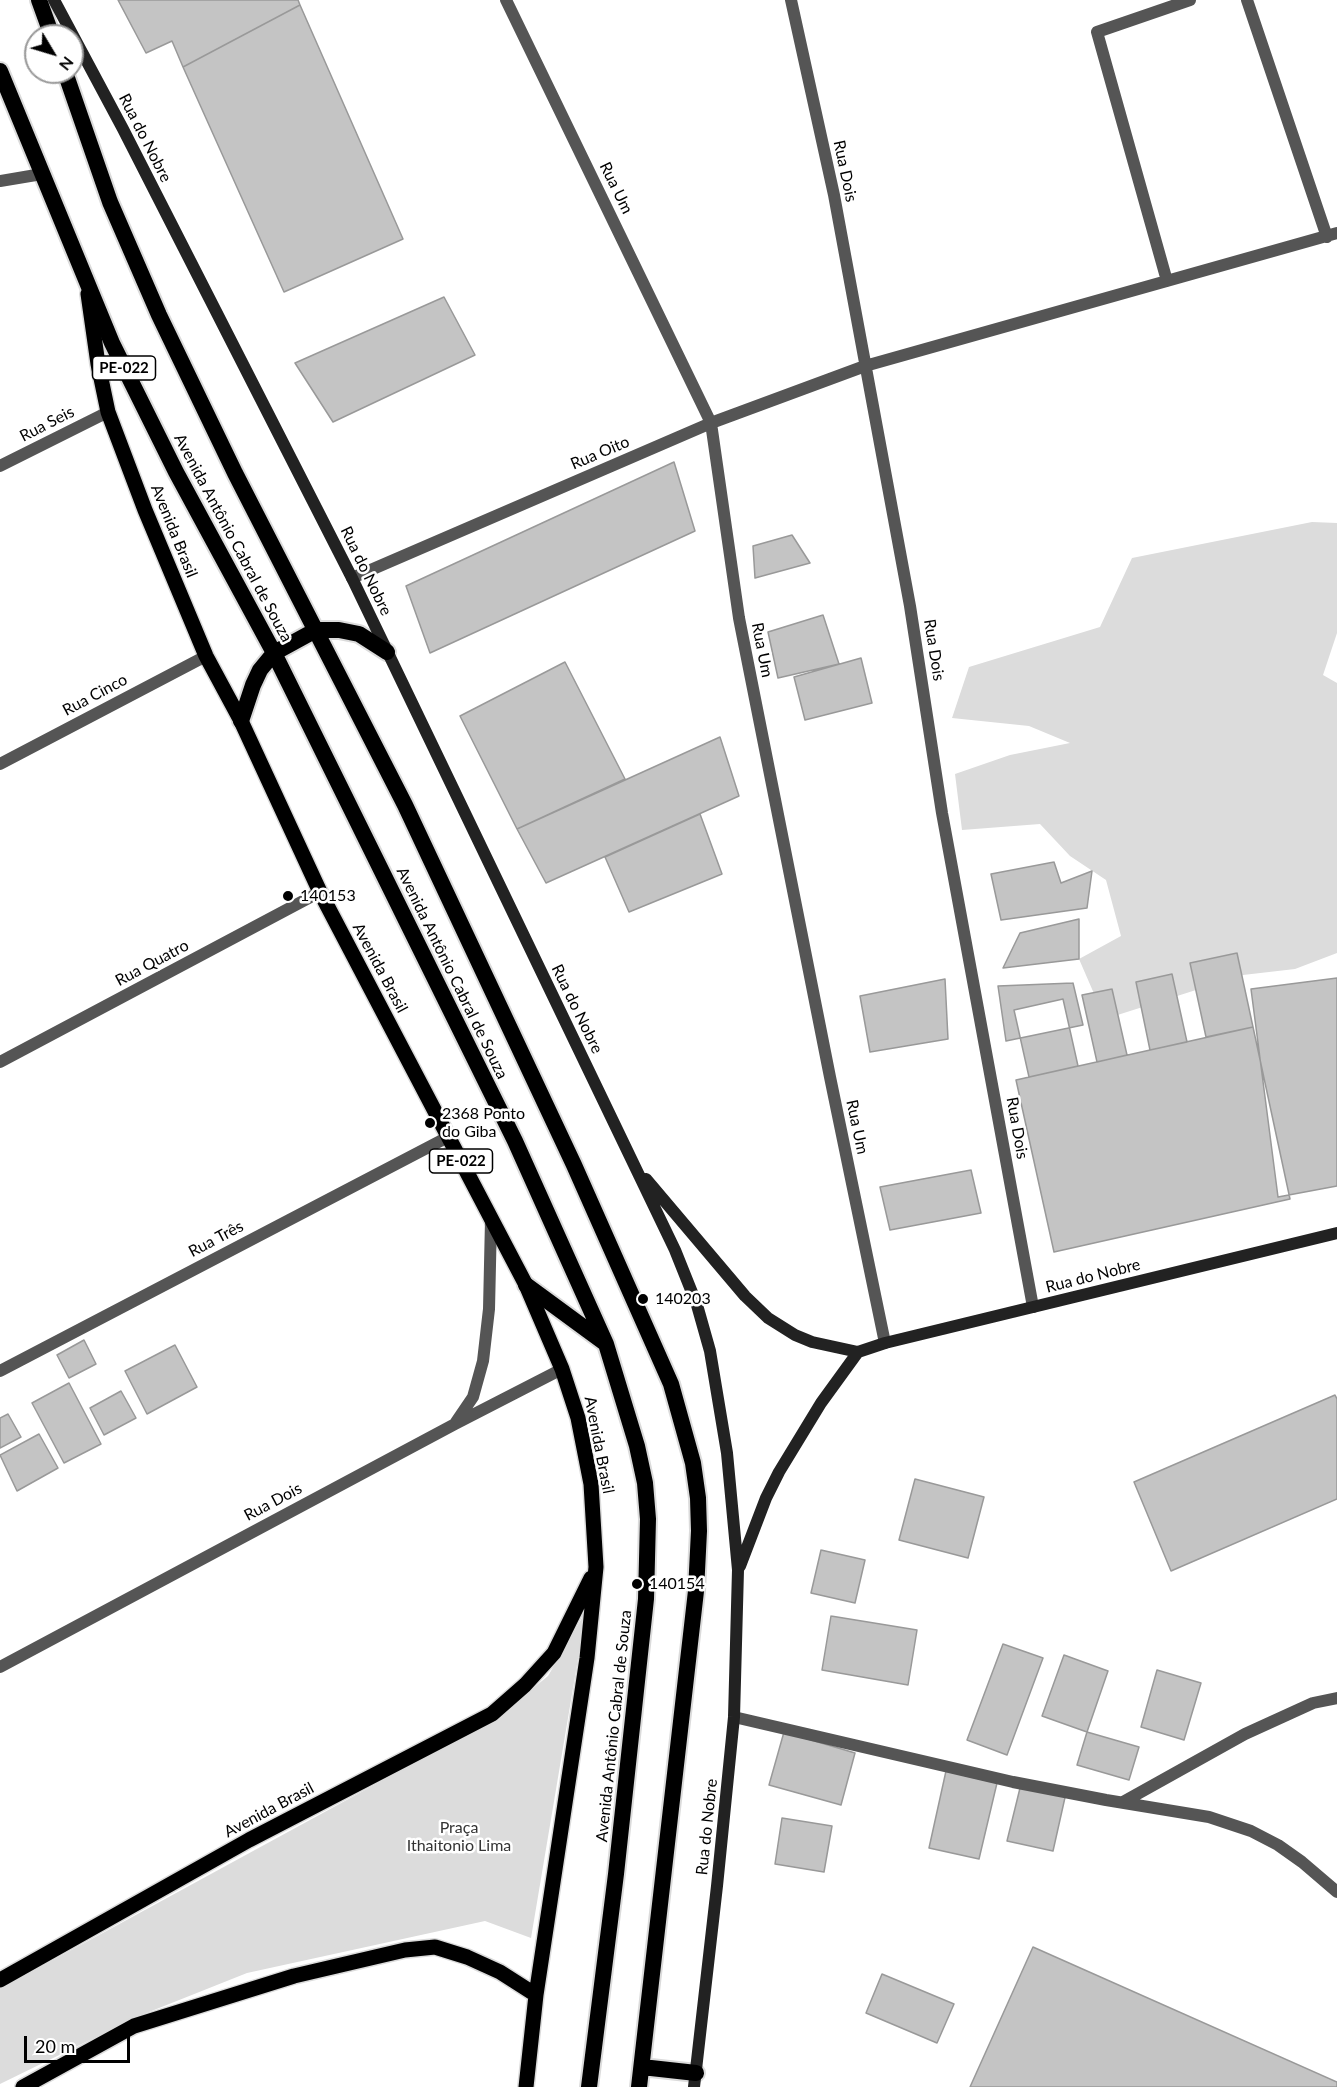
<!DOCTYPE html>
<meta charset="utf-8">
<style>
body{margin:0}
#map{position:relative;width:1337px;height:2087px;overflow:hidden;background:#fff;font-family:Lato,sans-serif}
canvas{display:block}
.north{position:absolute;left:24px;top:24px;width:60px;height:60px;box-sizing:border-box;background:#fff;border:2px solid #999;border-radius:50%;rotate:128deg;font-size:16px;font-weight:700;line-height:24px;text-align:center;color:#000}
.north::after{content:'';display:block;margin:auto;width:21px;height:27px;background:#000;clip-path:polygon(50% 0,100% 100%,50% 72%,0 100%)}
.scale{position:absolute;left:24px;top:2036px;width:106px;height:27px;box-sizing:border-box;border:3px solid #000;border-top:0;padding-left:8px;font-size:18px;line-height:21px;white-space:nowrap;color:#000;-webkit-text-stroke:4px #fff;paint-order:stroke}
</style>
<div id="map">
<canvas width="1337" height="2087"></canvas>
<div class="north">N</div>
<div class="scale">20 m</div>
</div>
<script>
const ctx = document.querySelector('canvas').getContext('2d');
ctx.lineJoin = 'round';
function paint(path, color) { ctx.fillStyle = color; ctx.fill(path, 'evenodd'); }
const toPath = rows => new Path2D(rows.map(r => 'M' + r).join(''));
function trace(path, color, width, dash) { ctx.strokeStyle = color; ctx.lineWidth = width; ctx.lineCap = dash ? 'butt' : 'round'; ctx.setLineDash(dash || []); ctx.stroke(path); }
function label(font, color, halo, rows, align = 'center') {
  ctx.font = font + ' Lato,sans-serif'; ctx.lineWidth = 5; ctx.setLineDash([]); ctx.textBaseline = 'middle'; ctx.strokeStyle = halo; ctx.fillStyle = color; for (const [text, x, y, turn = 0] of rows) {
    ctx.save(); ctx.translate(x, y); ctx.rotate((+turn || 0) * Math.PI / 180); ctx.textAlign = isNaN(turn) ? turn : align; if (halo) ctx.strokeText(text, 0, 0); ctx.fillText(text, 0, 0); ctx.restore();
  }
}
const green = toPath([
 [1312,522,1337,523,1337,633,1323,675,1337,683,1337,953,1295,969,1243,975,1105,1019,1079,959,1121,936,1106,880,1070,856,1040,824,962,830,955,774,1010,755,1070,743,1029,726,952,718,969,667,1100,627,1132,558],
 [586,1611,531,1938,485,1921,247,1973,139,2016,0,2084,0,1989,497,1718,548,1676]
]);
const building = toPath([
 [118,0,298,0,300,5,183,67,172,41,146,53,118,0],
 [300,5,403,239,284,292,183,67,300,5],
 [444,297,475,355,333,422,295,363,444,297],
 [674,462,695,531,430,653,406,586,674,462],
 [792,535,810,563,755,578,753,546,792,535],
 [823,615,839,664,778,678,768,632,823,615],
 [861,658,872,703,805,720,794,677,861,658],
 [565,662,625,779,517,829,460,716,565,662],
 [720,737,739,796,546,883,517,829,720,737],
 [700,814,722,874,629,912,605,857,700,814],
 [1054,862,1061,883,1092,871,1087,908,1001,920,991,874,1054,862],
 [1079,919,1079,959,1003,968,1020,933,1079,919],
 [1237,953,1253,1027,1206,1037,1190,963,1237,953],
 [1172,974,1187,1042,1150,1050,1136,982,1172,974],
 [1337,978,1337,1186,1278,1197,1251,989,1337,978],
 [945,979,948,1039,870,1052,860,996,945,979],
 [1073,983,1083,1025,1006,1041,998,986,1073,983],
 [1112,989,1127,1055,1097,1062,1082,995,1112,989],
 [1063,999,1078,1066,1029,1077,1014,1010,1063,999],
 [1253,1027,1290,1199,1054,1252,1016,1080,1253,1027],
 [971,1170,981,1213,890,1230,880,1187,971,1170],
 [84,1340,96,1364,69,1378,57,1355,84,1340],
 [175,1345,197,1387,147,1414,125,1371,175,1345],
 [69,1383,101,1444,64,1463,32,1403,69,1383],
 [121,1391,136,1418,104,1435,90,1408,121,1391],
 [1335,1395,1337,1399,1337,1499,1171,1571,1134,1482,1335,1395],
 [8,1414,21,1437,0,1448,0,1418,8,1414],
 [39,1434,58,1468,17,1491,0,1455,39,1434],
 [915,1479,984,1497,968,1558,899,1540,915,1479],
 [821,1550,865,1560,855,1603,811,1593,821,1550],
 [831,1616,917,1630,908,1685,822,1670,831,1616],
 [1003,1644,1043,1658,1007,1755,967,1740,1003,1644],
 [1064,1655,1108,1671,1087,1732,1042,1716,1064,1655],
 [1157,1670,1201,1683,1184,1740,1141,1727,1157,1670],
 [784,1732,855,1753,841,1805,769,1785,784,1732],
 [1087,1732,1139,1747,1129,1780,1077,1765,1087,1732],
 [946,1771,997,1783,979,1859,929,1848,946,1771],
 [1021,1784,1066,1793,1053,1851,1007,1841,1021,1784],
 [782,1818,832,1826,824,1872,775,1864,782,1818],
 [1033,1947,1337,2082,1337,2087,970,2087,1033,1947],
 [882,1974,954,2004,937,2043,866,2013,882,1974]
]);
const minor = toPath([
 [506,0,711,423,739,618,830,1077,885,1343],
 [791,0,834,195,910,606,942,813,1033,1307],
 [1247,0,1327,237],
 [1167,281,1097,32,1190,0],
 [0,466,108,412],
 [352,578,711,423,865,366,1337,233],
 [0,764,206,656],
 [0,1062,320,892],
 [0,1371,448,1137],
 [456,1422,473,1397,483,1361,489,1309,491,1220],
 [0,1667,455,1424,562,1369],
 [734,1717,1013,1782,1106,1800,1209,1817,1251,1831,1278,1845,1302,1862,1337,1892],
 [1123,1802,1245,1734,1313,1703,1337,1698]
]);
const tertiary = toPath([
 [0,181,42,174]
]);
const secondary = toPath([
 [54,0,123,129,352,578,675,1250,697,1305,710,1351,727,1453,738,1570,734,1717,717,1886,694,2087],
 [646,1179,745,1296,768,1318,795,1335,812,1342,858,1352,885,1343,1337,1233],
 [740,1566,766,1498,779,1472,821,1403,858,1352]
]);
const primary = toPath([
 [88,294,98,364,108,412,145,510,206,656,241,721,320,892,526,1285,562,1369,578,1418,591,1484,596,1567,587,1658,536,1995,526,2087],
 [0,1980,249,1840,492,1714,525,1685,554,1653,591,1578],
 [23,2087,134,2026,294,1976,405,1950,435,1947,467,1957,500,1972,536,1995]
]);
const trunk = toPath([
 [39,0,52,36],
 [0,71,112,343,176,472,274,653,515,1141,606,1344,637,1446,645,1483,648,1519,646,1599,616,1874,589,2087],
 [65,72,110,202,159,315,235,473,405,805,574,1165,671,1384,693,1463,698,1498,699,1531,696,1591,639,2087],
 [241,721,253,685,260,670,274,653,316,630,339,630,359,634,387,652],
 [526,1285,605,1343],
 [642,2067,696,2073]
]);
const markers = [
 [288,896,6,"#000"],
 [430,1123,6,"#000"],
 [643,1299,6,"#000"],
 [637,1584,6,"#000"]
];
const shields = [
 [124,368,63],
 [461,1161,63]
];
const shieldNames = [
 ["PE-022",124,368],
 ["PE-022",461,1161]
];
const streetNames = [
 ["Rua do Nobre",145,138,63],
 ["Rua Dois",845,171,78],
 ["Rua Um",616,188,64],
 ["Rua Seis",47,424,-27],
 ["Rua Oito",600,453,-23],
 ["Avenida Brasil",174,531,68],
 ["Avenida Antônio Cabral de Souza",233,538,62],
 ["Rua do Nobre",366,571,64],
 ["Rua Um",762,650,79],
 ["Rua Dois",934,650,81],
 ["Rua Cinco",95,695,-28],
 ["Rua Quatro",152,963,-28],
 ["Avenida Brasil",380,968,62],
 ["Avenida Antônio Cabral de Souza",452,973,64],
 ["Rua do Nobre",577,1009,64],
 ["Rua Um",857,1127,78],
 ["Rua Dois",1017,1128,80],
 ["Rua Três",216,1239,-28],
 ["Rua do Nobre",1093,1276,-14],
 ["Avenida Brasil",599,1445,79],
 ["Rua Dois",273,1502,-28],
 ["Avenida Antônio Cabral de Souza",614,1726,-84],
 ["Avenida Brasil",269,1810,-28],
 ["Rua do Nobre",707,1827,-84]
];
const poiNames = [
 ["140153",300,896],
 ["2368 Ponto",442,1114],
 ["do Giba",442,1132],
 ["140203",655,1299],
 ["140154",649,1584]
];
const parkNames = [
 ["Praça",459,1828],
 ["Ithaitonio Lima",459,1846]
];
paint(green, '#dcdcdc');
paint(building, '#c4c4c4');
trace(building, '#999', 1.5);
trace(primary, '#dbdbdb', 18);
trace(trunk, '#dbdbdb', 20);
trace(minor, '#555', 12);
trace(tertiary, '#555', 12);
trace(secondary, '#222', 12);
trace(primary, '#000', 15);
trace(trunk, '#000', 16);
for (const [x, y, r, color] of markers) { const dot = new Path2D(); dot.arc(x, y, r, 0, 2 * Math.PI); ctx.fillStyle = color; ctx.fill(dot); trace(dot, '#fff', 2); }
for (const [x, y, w] of shields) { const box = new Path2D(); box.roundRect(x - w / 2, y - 12, w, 24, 4.5); ctx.fillStyle = '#fff'; ctx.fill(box); trace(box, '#000', 1.5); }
label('bold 15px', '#000', null, shieldNames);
label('16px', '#000', '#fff', streetNames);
label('16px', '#000', '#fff', poiNames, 'left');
label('16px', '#333', '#fff', parkNames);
</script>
